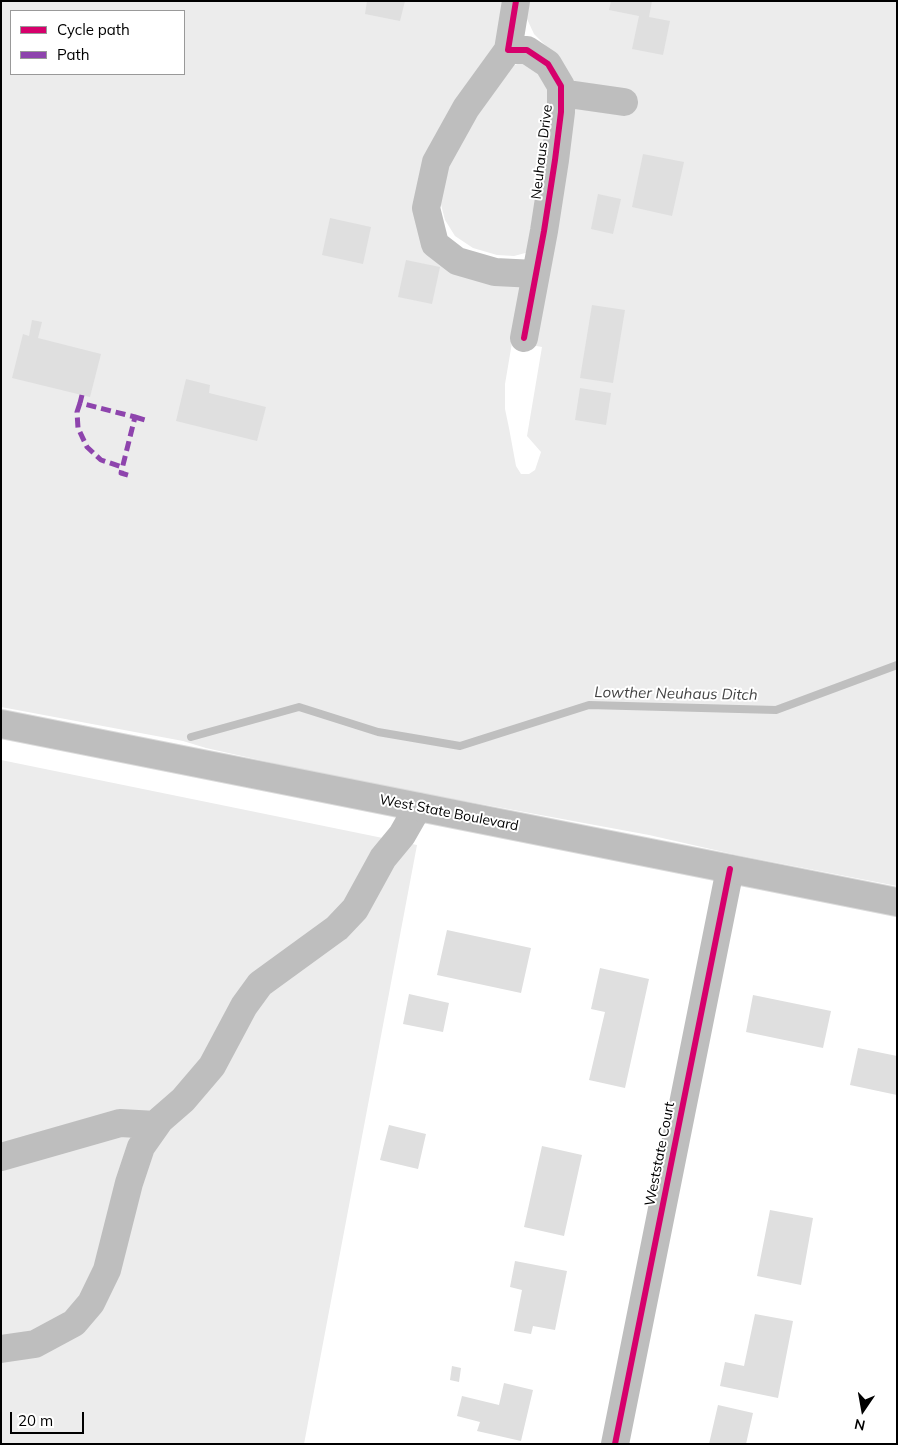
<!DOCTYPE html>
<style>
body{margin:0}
#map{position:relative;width:898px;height:1445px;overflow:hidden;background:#fff;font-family:Mulish,sans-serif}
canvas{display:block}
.frame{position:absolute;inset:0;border:2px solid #000;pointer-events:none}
.legend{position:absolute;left:10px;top:10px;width:175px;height:65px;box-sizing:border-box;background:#fff;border:1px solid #999;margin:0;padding:6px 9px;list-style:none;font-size:15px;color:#000}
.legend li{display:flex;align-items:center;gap:10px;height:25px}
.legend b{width:25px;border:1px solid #999}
.north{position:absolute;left:838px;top:1385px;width:50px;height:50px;-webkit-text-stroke:4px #fff;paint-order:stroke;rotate:192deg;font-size:14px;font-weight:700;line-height:20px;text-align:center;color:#000}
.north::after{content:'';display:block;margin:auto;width:18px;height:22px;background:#000;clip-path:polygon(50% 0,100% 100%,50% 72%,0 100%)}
.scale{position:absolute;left:10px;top:1412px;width:74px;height:22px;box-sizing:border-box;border:2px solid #000;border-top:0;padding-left:6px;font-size:15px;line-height:18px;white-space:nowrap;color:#000;-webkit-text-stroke:4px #fff;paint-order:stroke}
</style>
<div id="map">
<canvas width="898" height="1445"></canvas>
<div class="frame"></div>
<ul class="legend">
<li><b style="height:6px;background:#d6006c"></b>Cycle path</li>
<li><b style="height:6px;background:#8e44ad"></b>Path</li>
</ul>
<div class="north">N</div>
<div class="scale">20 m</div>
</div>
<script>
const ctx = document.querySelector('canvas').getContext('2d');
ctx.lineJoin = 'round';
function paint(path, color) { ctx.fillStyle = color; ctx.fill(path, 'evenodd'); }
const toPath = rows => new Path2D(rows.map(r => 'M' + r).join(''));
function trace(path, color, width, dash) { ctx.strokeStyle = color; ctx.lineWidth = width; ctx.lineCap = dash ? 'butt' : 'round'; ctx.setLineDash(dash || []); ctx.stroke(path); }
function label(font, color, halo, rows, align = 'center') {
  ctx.font = font + ' Mulish,sans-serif'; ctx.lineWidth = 4; ctx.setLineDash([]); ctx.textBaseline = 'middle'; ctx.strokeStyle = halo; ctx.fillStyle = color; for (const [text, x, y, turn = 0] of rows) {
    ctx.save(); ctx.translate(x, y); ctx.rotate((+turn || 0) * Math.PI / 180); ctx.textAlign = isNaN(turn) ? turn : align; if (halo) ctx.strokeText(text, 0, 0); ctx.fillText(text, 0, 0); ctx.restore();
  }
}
const green = toPath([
 [1,1,507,1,500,38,432,165,447,245,524,272,505,384,505,409,509,428,516,466,521,474,529,474,535,470,541,452,527,436,542,347,531,345,548,278,548,48,534,34,521,6,522,1,897,1,897,886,737,855,649,835,340,778,206,748,183,741,1,707],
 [11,11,184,11,184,74,11,74],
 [521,63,535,66,552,91,529,252,514,256,497,255,473,248,455,236,445,220,439,197,460,132,508,67],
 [1,760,417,845,304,1444,1,1444]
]);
const stream = toPath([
 [191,737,299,707,378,732,460,746,589,705,776,710,897,665]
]);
const building = toPath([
 [367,1,405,1,400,21,365,14],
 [611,1,652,1,649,17,670,21,663,55,632,49,639,16,609,10],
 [643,154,684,162,672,216,632,207],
 [598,194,621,199,613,234,591,229],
 [330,218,371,227,363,264,322,255],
 [406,260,440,267,432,304,398,297],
 [592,305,625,310,613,383,580,378],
 [32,320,42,322,38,338,101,354,90,397,12,378,23,334,29,336],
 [186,379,210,385,209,393,266,407,257,441,176,421],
 [580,388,611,393,606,425,575,420],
 [447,930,531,948,521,993,437,975],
 [600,968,649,979,625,1088,589,1080,605,1012,591,1009],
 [409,994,449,1003,443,1032,403,1024],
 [753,995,831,1011,823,1048,746,1032],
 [858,1048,897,1056,897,1095,850,1085],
 [389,1125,426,1134,418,1169,380,1160],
 [542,1146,582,1155,564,1236,524,1227],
 [770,1210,813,1218,801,1285,757,1276],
 [515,1261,567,1271,555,1330,533,1326,531,1334,514,1331,522,1290,510,1287],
 [755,1314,793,1321,778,1398,720,1386,725,1362,744,1366],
 [452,1366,461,1368,459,1382,450,1380],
 [504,1383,533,1390,521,1441,477,1431,480,1422,457,1416,462,1396,499,1405],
 [718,1405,753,1413,746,1444,709,1444]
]);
const minor = toPath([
 [516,1,508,50,527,50,548,64,561,86,561,112,555,160,544,231,524,338],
 [508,50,466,108,436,162,426,208,435,244,457,261,495,272,535,274],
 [561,93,624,102],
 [1,1157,120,1123,156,1125],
 [1,1349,35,1344,74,1323,91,1303,107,1270,129,1183,141,1147,160,1120,183,1100,212,1066,244,1006,260,984,337,928,355,909,383,858,402,835,418,807],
 [615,1444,730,869]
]);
const major = toPath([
 [1,724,897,902]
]);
const quiet = toPath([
 [82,395,80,403,135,417,121,473,131,476],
 [80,403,77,412,78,428,87,447,101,460,122,467],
 [135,417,145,420]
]);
const cycleway = toPath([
 [516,1,508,50,527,50,548,64,561,86,561,112,555,160,544,231,524,338],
 [615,1444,730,869]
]);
const streetNames = [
 ["Neuhaus Drive",542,152,-83],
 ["West State Boulevard",449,813,11],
 ["Weststate Court",660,1154,-79]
];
const waterNames = [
 ["Lowther Neuhaus Ditch",676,694,1]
];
paint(green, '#ececec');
trace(stream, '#bfbfbf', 8);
paint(building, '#dfdfdf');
trace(major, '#dbdbdb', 30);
trace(minor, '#bebebe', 28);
trace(major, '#bebebe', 28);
trace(quiet, '#8e44ad', 5, [10, 5]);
trace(cycleway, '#d6006c', 6);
label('14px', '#000', '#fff', streetNames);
label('italic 15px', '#444', '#fff', waterNames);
</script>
